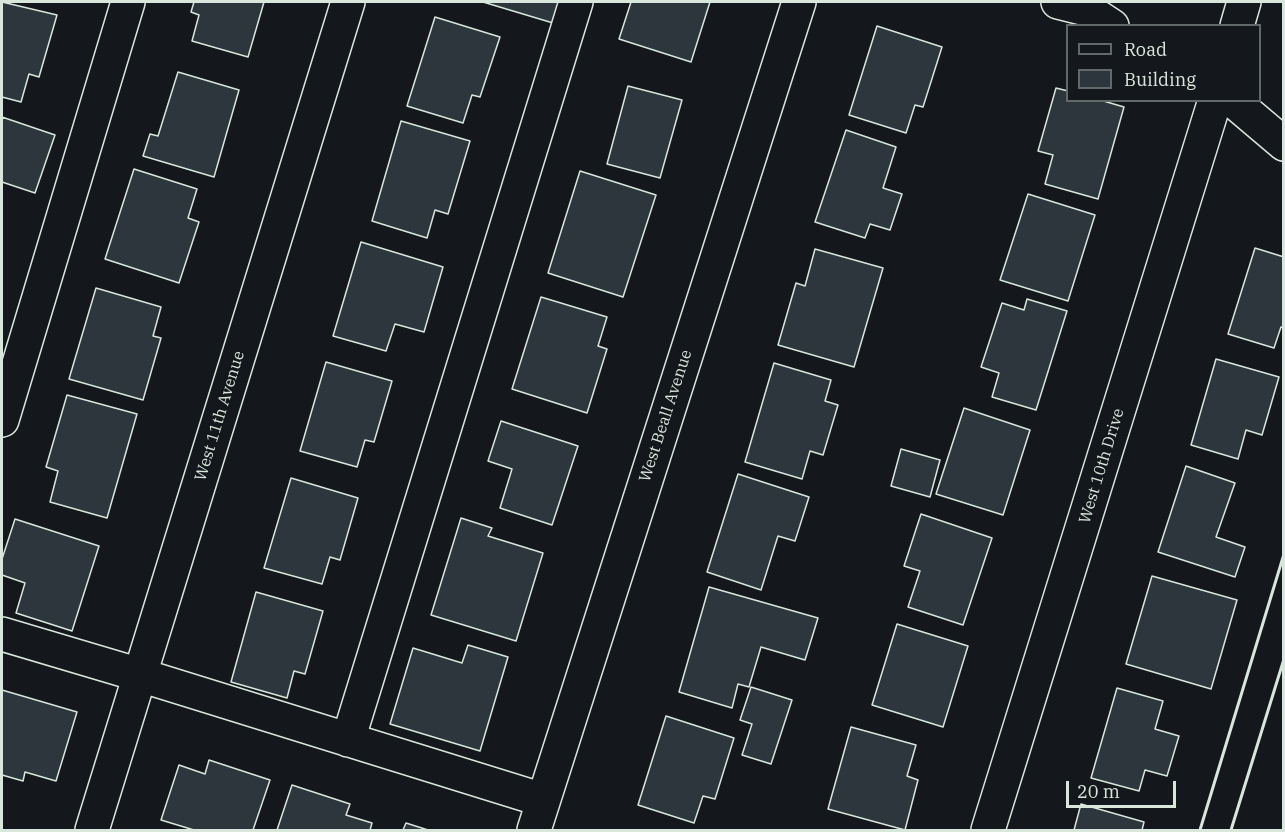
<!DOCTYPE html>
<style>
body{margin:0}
#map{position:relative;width:1285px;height:832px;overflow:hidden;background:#14181c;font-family:"IBM Plex Serif",serif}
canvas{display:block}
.frame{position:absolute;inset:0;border:3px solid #d8e6dc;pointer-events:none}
.legend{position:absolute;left:1066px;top:24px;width:195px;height:78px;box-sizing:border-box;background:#14181c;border:2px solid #626a69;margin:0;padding:8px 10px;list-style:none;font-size:18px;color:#d8e6dc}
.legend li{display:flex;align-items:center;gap:12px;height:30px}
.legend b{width:30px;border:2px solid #626a69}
.scale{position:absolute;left:1066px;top:781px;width:110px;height:27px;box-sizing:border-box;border:3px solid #d8e6dc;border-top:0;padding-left:8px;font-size:18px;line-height:21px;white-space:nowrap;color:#d8e6dc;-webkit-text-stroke:4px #14181c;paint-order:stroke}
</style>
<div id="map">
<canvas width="1285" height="832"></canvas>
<div class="frame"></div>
<ul class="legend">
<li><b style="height:8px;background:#14181c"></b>Road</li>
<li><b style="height:16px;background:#2c363c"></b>Building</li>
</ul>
<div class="scale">20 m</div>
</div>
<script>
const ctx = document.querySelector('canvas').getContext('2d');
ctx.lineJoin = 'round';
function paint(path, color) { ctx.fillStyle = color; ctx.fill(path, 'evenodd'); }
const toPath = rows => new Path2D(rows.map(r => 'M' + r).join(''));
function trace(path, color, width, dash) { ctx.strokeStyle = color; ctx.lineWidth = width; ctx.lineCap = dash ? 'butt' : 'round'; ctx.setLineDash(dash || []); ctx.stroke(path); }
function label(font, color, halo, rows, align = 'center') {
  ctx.font = font + ' "IBM Plex Serif",serif'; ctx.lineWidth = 4.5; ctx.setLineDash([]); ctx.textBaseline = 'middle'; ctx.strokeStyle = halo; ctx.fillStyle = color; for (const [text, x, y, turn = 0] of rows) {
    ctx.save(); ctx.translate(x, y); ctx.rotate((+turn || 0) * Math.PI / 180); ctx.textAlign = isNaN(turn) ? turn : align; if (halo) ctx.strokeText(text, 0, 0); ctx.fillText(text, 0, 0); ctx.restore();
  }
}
const building = toPath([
 [2,2,57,15,39,77,29,74,21,102,2,97,2,2],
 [194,2,264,2,248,57,192,41,199,15,191,12,194,2],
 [483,2,559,2,553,23,483,2],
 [631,2,710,2,691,62,619,39,631,2],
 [435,17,500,37,480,97,472,95,463,123,407,106,435,17],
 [877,26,942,47,923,107,915,105,906,133,849,115,877,26],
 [178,72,239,90,214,177,143,156,150,134,158,136,178,72],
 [628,86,682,100,660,178,607,164,628,86],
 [1056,88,1068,91,1068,100,1100,100,1124,107,1098,199,1045,184,1053,155,1038,151,1056,88],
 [2,117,55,135,35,193,2,182,2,117],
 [401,121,470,141,448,214,435,210,427,238,372,221,401,121],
 [846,130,896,147,883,188,902,194,890,230,870,224,865,238,815,222,846,130],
 [134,169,197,189,188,218,199,222,179,283,105,259,134,169],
 [580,171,656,195,623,297,548,273,580,171],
 [1028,194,1095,215,1068,301,1000,280,1028,194],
 [361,242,443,267,424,332,395,324,386,351,333,336,361,242],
 [1255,248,1284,257,1284,328,1281,327,1274,348,1228,334,1255,248],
 [815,249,883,268,854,367,778,345,796,283,805,286,815,249],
 [96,288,161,307,153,336,161,338,143,400,69,379,96,288],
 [541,297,607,317,598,346,607,349,587,413,512,389,541,297],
 [1027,299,1067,311,1036,410,992,397,999,373,981,367,1002,303,1024,310,1027,299],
 [1216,359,1279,377,1262,435,1246,430,1238,459,1191,445,1216,359],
 [326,362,392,381,374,442,365,440,357,467,300,451,326,362],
 [774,363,831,380,825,401,838,405,823,455,810,451,802,479,745,462,774,363],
 [67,395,137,414,107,518,50,502,58,471,46,467,67,395],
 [964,408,1030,430,1003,515,936,494,964,408],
 [501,421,578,446,552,525,500,508,512,469,488,461,501,421],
 [901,449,940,460,930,497,891,486,901,449],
 [1186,466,1235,483,1216,537,1245,547,1235,577,1158,552,1186,466],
 [738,474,809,497,795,541,778,536,761,590,707,572,738,474],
 [291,478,358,498,340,560,330,557,322,584,264,568,291,478],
 [921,514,992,538,963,625,908,607,920,571,904,566,921,514],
 [461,518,492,528,488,536,543,553,516,641,431,615,461,518],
 [15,519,99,546,72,631,16,613,25,583,2,575,2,559,15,519],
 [1152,576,1237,600,1211,689,1126,664,1152,576],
 [709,587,818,618,805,660,761,647,749,687,738,684,732,708,679,692,709,587],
 [256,592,323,611,305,674,294,671,287,698,231,682,256,592],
 [897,624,968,646,943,727,872,705,897,624],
 [468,645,508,657,480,751,390,724,413,648,462,663,468,645],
 [751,687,792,700,771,764,742,755,752,724,740,720,751,687],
 [1117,688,1163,701,1155,729,1179,736,1167,776,1145,770,1139,791,1091,778,1117,688],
 [2,690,77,712,56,781,25,772,23,781,2,775,2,690],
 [666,716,734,738,715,799,703,796,694,823,638,805,666,716],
 [851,727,916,745,907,776,918,780,905,830,828,809,851,727],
 [209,760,270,780,253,830,194,830,161,820,179,765,205,774,209,760],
 [292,785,350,804,346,815,372,823,370,830,277,830,292,785],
 [1081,804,1144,822,1142,830,1074,830,1081,804],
 [406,823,428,830,403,830,406,823]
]);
const minor = toPath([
 [1058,2,1086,9,1112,26],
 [1237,26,1244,2],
 [1232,100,1284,144],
 [2,420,128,2],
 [2,634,140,675,543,800],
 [348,740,576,2],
 [92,830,348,2],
 [534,830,799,2],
 [988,830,1215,100]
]);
const wall = toPath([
 [1200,830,1284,554],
 [1231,830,1284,659]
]);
const streetNames = [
 ["West 11th Avenue",220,416,-73],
 ["West Beall Avenue",666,416,-72],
 ["West 10th Drive",1102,466,-73]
];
paint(building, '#2c363c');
trace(building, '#d8e6dc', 1.5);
trace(minor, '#d8e6dc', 36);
trace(minor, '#14181c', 33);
trace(wall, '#d8e6dc', 3);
label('16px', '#d8e6dc', '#14181c', streetNames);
</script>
